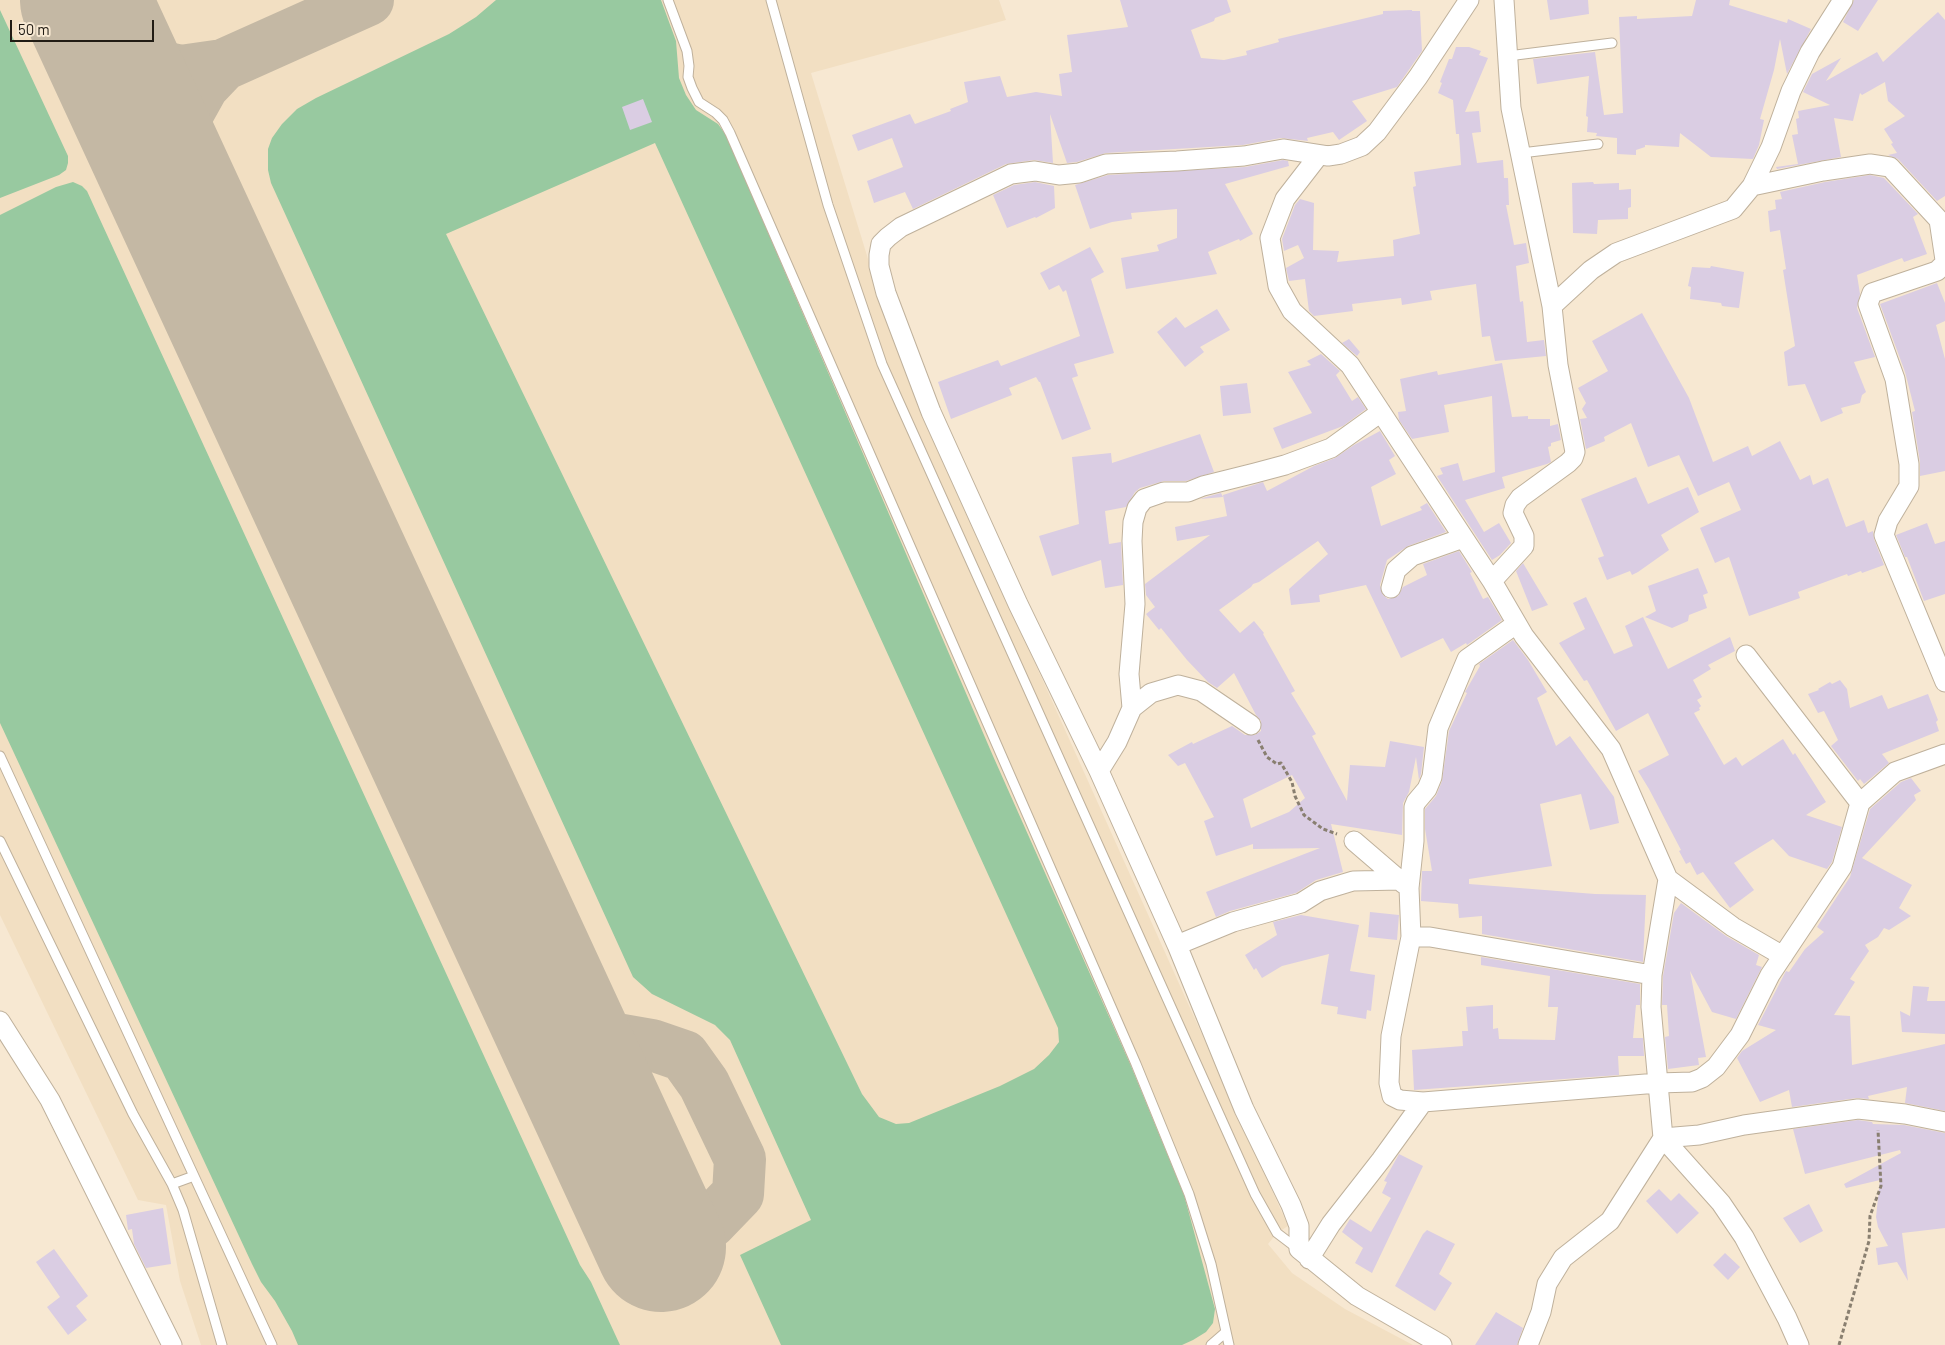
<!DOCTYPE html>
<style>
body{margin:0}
#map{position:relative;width:1945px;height:1345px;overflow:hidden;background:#f7e8d2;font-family:Barlow,sans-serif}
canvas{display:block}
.scale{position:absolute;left:10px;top:20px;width:144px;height:22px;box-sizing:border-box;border:2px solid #211c14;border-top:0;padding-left:6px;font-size:15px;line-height:18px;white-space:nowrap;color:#211c14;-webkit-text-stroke:4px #f7e8d2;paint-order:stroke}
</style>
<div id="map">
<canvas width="1945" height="1345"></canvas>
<div class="scale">50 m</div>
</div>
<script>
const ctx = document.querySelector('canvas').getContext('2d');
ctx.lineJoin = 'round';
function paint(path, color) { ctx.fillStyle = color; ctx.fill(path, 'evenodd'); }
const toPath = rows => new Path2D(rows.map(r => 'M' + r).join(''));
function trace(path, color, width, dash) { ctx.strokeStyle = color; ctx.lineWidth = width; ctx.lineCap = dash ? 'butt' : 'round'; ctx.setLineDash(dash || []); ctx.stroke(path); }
const built = toPath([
 [0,0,999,0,1006,20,811,73,876,285,919,405,1288,1226,1277,1233,1268,1244,1292,1273,1345,1309,1413,1345,201,1345,180,1281,166,1205,138,1200,0,915]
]);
const green = toPath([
 [496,0,661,0,676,41,679,78,686,95,696,110,718,124,726,135,993,756,1131,1066,1184,1195,1215,1309,1213,1323,1206,1332,1193,1340,1182,1345,781,1345,740,1255,811,1220,730,1040,715,1025,652,994,633,977,271,183,268,170,268,149,272,138,282,124,297,109,316,98,449,34,476,17],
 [655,143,1058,1028,1059,1042,1049,1055,1034,1069,1000,1086,909,1123,896,1124,879,1117,862,1094,446,234],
 [0,10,68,156,68,163,66,170,59,175,0,198],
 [73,182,82,186,87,191,97,213,580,1265,591,1282,620,1345,298,1345,292,1331,275,1301,261,1282,252,1264,0,723,0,215,56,187]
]);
const taxiway = toPath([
 [98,29,145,61,167,68,181,71,223,65],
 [177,200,172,156,179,129,203,86,223,65,368,0],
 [560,1029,652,1045,684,1056,704,1084,740,1159,738,1194,710,1223,673,1235,628,1229,607,1211,596,1176,606,1150,605,1126]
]);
const runway = toPath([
 [85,0,661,1247]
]);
const building = toPath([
 [1120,0,1227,0,1231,12,1215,18,1214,21,1191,30,1201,58,1224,60,1247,55,1246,51,1279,42,1278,39,1383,14,1383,11,1412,10,1412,11,1420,11,1422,51,1397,87,1352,101,1367,121,1339,140,1333,132,1307,138,1308,141,1281,138,1243,145,1106,153,1077,162,1067,163,1050,114,1053,163,1034,160,1006,164,913,209,905,192,874,203,867,181,903,167,892,138,858,151,852,135,910,114,915,124,951,111,950,109,968,102,964,82,1000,76,1007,97,1036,92,1062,96,1059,74,1072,72,1067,35,1128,27],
 [1547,0,1588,0,1589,14,1550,20],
 [1696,0,1730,0,1729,5,1787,23,1788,19,1811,29,1787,74,1780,39,1774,70,1760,119,1764,120,1759,145,1753,159,1711,157,1680,133,1679,147,1645,145,1645,147,1636,150,1636,155,1617,154,1617,138,1596,136,1597,133,1587,132,1588,117,1586,116,1589,76,1537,84,1533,59,1595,52,1604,115,1623,113,1619,17,1637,16,1637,19,1692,16],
 [1854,0,1878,0,1858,31,1843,22],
 [1938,12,1945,20,1945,196,1937,201,1898,159,1888,155,1897,153,1891,144,1893,143,1884,129,1905,116,1888,101,1885,82,1862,95,1860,93,1853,121,1834,118,1841,157,1777,169,1776,167,1798,164,1792,135,1798,134,1796,119,1799,118,1798,111,1830,105,1803,92,1812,74,1841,58,1826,81,1877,52,1883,62],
 [1456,47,1469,47,1481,51,1479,55,1488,58,1465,112,1479,111,1481,132,1472,133,1477,163,1503,160,1504,178,1508,178,1509,205,1506,205,1514,245,1526,243,1529,263,1516,266,1520,302,1523,301,1527,342,1544,340,1546,356,1495,361,1490,336,1482,337,1476,284,1430,291,1432,300,1402,305,1401,298,1352,304,1353,311,1314,316,1309,311,1305,279,1289,281,1286,268,1304,258,1298,245,1284,251,1282,239,1295,205,1300,199,1314,203,1313,250,1339,251,1337,262,1394,256,1393,240,1420,234,1413,187,1416,186,1414,172,1461,165,1459,134,1456,134,1453,100,1438,93,1442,83,1440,82,1449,59,1452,59],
 [643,99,652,122,630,130,622,107],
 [1283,160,1288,161,1289,166,1225,184,1253,234,1240,241,1239,239,1208,252,1217,274,1126,289,1121,258,1159,251,1157,245,1177,238,1177,209,1131,213,1132,219,1112,222,1090,229,1075,185,1108,175,1245,167],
 [1870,175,1884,178,1918,214,1913,217,1927,254,1904,262,1902,258,1857,275,1860,294,1857,308,1875,357,1854,362,1866,392,1862,395,1860,403,1841,408,1843,413,1821,422,1805,384,1788,386,1784,352,1795,346,1783,270,1786,269,1780,230,1770,232,1768,211,1776,209,1775,200,1782,199,1780,192,1825,182],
 [1035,182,1054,186,1055,208,1036,218,1035,217,1007,228,993,195,1014,185],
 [1593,182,1594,184,1619,183,1619,190,1631,189,1631,207,1628,208,1628,219,1598,220,1597,234,1573,233,1572,183],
 [1090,247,1104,272,1091,279,1114,353,1074,364,1078,376,1072,378,1091,429,1062,440,1040,382,1039,382,1036,377,1009,388,1012,395,951,419,938,382,998,360,1001,366,1080,336,1066,290,1063,292,1059,285,1049,290,1040,273],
 [1711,266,1744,272,1739,308,1722,306,1721,303,1690,299,1691,287,1688,286,1692,267,1710,268],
 [1937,283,1945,303,1945,321,1936,325,1945,359,1945,471,1920,476,1920,462,1912,412,1915,411,1905,372,1880,304],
 [1217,309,1230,330,1200,347,1204,352,1185,367,1157,332,1176,317,1185,328],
 [1642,313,1689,398,1713,462,1748,446,1752,456,1780,441,1800,480,1810,475,1813,485,1828,478,1846,527,1864,520,1868,533,1873,531,1874,539,1884,565,1862,573,1861,571,1848,576,1847,574,1798,592,1800,598,1749,616,1729,557,1715,563,1700,528,1741,510,1729,482,1698,496,1679,455,1648,467,1631,423,1604,437,1605,441,1586,449,1580,419,1587,418,1582,409,1586,403,1578,388,1608,371,1592,341],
 [1349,339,1360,352,1357,356,1342,343],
 [1321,354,1340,371,1336,375,1352,401,1358,397,1366,409,1343,426,1282,449,1273,428,1312,413,1288,372,1311,365,1307,361],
 [1502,363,1512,417,1528,416,1528,419,1550,419,1550,426,1558,424,1561,440,1551,443,1551,446,1548,447,1551,462,1547,464,1502,477,1505,488,1465,500,1484,532,1499,523,1511,543,1500,555,1492,560,1437,476,1443,474,1440,468,1458,463,1463,481,1495,472,1492,396,1444,405,1449,432,1412,439,1399,420,1398,412,1406,411,1400,379,1437,371,1438,375],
 [1247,383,1251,413,1223,416,1220,386],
 [1380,431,1395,456,1389,460,1396,474,1371,487,1381,526,1422,510,1420,507,1427,503,1446,532,1408,546,1387,560,1380,585,1383,595,1388,599,1398,596,1403,587,1427,575,1423,564,1459,551,1472,572,1470,573,1483,599,1488,597,1502,620,1467,645,1466,643,1451,652,1443,638,1401,658,1366,585,1319,595,1320,602,1291,605,1289,589,1328,554,1318,541,1259,582,1253,584,1251,587,1219,610,1240,633,1254,621,1264,633,1263,634,1295,691,1291,693,1316,734,1312,736,1347,801,1350,765,1385,767,1390,741,1424,747,1421,774,1419,780,1416,757,1409,792,1403,803,1402,835,1331,824,1343,872,1316,880,1296,893,1230,911,1216,917,1206,892,1320,848,1253,849,1253,844,1216,856,1204,821,1214,817,1185,763,1178,766,1168,755,1192,742,1193,744,1232,726,1245,735,1255,735,1261,731,1261,721,1256,715,1234,673,1217,688,1208,682,1187,660,1161,628,1159,630,1146,614,1155,607,1146,595,1145,584,1210,535,1177,541,1175,527,1227,516,1223,495,1263,482,1267,491,1314,466,1335,458,1354,445],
 [1292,775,1305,798,1289,812,1251,828,1243,799],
 [1200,434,1214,472,1186,481,1164,481,1140,488,1135,492,1126,507,1105,511,1109,544,1121,542,1123,585,1105,588,1101,560,1052,576,1039,536,1079,524,1072,457,1111,453,1112,463],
 [1636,477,1648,504,1688,487,1699,512,1661,535,1669,550,1638,572,1632,575,1630,571,1607,580,1598,558,1604,556,1581,499],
 [1221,493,1223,497,1200,499,1206,497],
 [1927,523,1935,544,1945,541,1945,594,1924,601,1907,557,1905,557,1896,535],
 [1523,563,1548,605,1532,611,1516,571],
 [1698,568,1708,593,1703,595,1707,608,1689,615,1688,621,1672,628,1645,617,1656,611,1648,586],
 [1586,597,1614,654,1633,646,1625,626,1643,617,1668,669,1730,637,1735,651,1708,665,1711,669,1693,680,1702,697,1697,700,1701,706,1699,708,1700,710,1694,713,1724,765,1736,757,1742,766,1783,739,1793,755,1795,753,1826,802,1806,815,1842,827,1832,862,1827,869,1789,856,1773,839,1734,863,1754,890,1730,908,1703,872,1697,875,1690,862,1686,864,1679,851,1681,850,1649,789,1638,771,1669,755,1648,713,1616,731,1587,680,1584,681,1559,643,1585,629,1573,603],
 [1513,640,1528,660,1547,692,1537,698,1556,746,1570,736,1614,797,1619,823,1590,830,1581,794,1540,804,1552,866,1469,879,1469,884,1595,894,1646,895,1643,962,1482,934,1482,916,1459,918,1458,904,1421,901,1422,871,1432,871,1425,829,1425,809,1436,796,1442,781,1449,731,1467,693,1465,692,1480,666,1479,664],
 [1840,680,1847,689,1850,708,1882,695,1888,709,1928,694,1938,720,1936,722,1939,731,1882,754,1889,763,1864,784,1860,779,1858,781,1831,746,1838,740,1824,711,1818,713,1808,694,1819,690,1818,689,1830,682,1832,684],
 [1911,778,1921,791,1914,795,1916,800,1862,858,1912,885,1899,908,1911,916,1889,930,1884,928,1878,937,1865,945,1869,951,1850,979,1855,982,1834,1015,1850,1016,1852,1065,1945,1044,1945,1111,1905,1103,1907,1087,1868,1096,1869,1099,1857,1098,1792,1107,1789,1090,1760,1102,1737,1058,1742,1051,1776,1030,1758,1025,1786,971,1789,972,1805,949,1824,932,1817,927,1850,877,1870,809,1901,782],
 [1681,903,1726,936,1759,955,1756,965,1762,967,1736,1019,1712,1012,1690,971,1706,1057,1698,1058,1699,1065,1668,1069,1665,1037,1669,1036,1667,1005,1662,1005,1663,976,1674,913],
 [1370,912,1399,915,1397,940,1368,937],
 [1301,915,1359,925,1350,971,1375,975,1371,1011,1367,1010,1366,1019,1337,1014,1338,1007,1321,1004,1329,954,1282,966,1262,978,1256,968,1254,970,1245,955,1277,935,1273,922],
 [1481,957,1640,984,1640,1005,1636,1005,1633,1038,1643,1038,1644,1056,1618,1056,1619,1075,1414,1090,1412,1050,1463,1046,1462,1031,1468,1031,1466,1007,1493,1005,1493,1029,1498,1028,1499,1039,1555,1040,1558,1007,1548,1007,1550,976,1481,965],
 [1913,986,1929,987,1927,1001,1945,1001,1945,1034,1902,1032,1900,1011,1910,1016],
 [1858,1120,1872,1122,1873,1124,1904,1125,1945,1133,1945,1228,1902,1233,1908,1281,1897,1262,1878,1265,1876,1248,1888,1246,1878,1227,1876,1217,1880,1180,1846,1188,1844,1184,1901,1153,1900,1150,1805,1174,1793,1129],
 [1399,1154,1423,1166,1372,1273,1355,1263,1363,1248,1342,1232,1350,1219,1371,1232,1391,1198,1382,1193,1387,1182,1384,1181],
 [1659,1189,1671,1201,1679,1193,1699,1213,1677,1234,1646,1201],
 [1809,1204,1823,1231,1800,1243,1783,1218],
 [163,1208,171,1264,146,1268,134,1244,132,1229,128,1230,126,1215],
 [1427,1230,1455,1244,1439,1274,1452,1283,1435,1311,1395,1286,1423,1234],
 [54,1249,88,1296,76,1306,87,1320,68,1335,47,1307,60,1297,36,1262],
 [1725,1253,1740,1267,1728,1280,1713,1265],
 [1496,1312,1523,1328,1517,1345,1475,1345]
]);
const path = toPath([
 [1258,740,1267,757,1277,764,1281,763,1292,782,1295,796,1304,815,1323,829,1337,834],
 [1839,1345,1869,1241,1870,1216,1881,1186,1878,1130]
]);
const service = toPath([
 [668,0,687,51,689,66,688,77,692,88,699,102,716,113,723,120,730,133,1136,1064,1189,1194,1211,1264,1229,1345],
 [771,0,828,205,882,364,1255,1194,1277,1233,1298,1249],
 [1508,56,1612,43],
 [1521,153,1598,144],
 [0,756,272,1345],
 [0,841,133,1114,172,1184,183,1210,222,1345],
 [172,1184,194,1176],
 [1211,1345,1226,1332]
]);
const minor = toPath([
 [1319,155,1285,199,1270,238,1278,286,1292,311,1350,365,1492,581,1524,636,1611,749,1668,879,1652,975,1651,1007,1663,1138,1721,1203,1744,1237,1787,1318,1799,1345],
 [1752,186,1771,147,1791,91,1810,52,1843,0],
 [1945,263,1937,271,1872,293,1868,304,1895,379,1909,464,1909,486,1888,521,1884,535,1945,682],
 [1552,306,1591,270,1616,253,1733,209,1752,186,1823,171,1870,164,1890,167,1939,220,1945,260],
 [1492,581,1524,546,1524,536,1513,513,1515,505,1520,498,1568,463,1573,458,1575,452,1558,365,1552,306,1511,108,1504,0],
 [1391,588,1396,570,1412,556,1463,538],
 [1516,624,1467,659,1438,728,1432,777,1427,789,1416,802,1414,807,1414,841,1409,888,1411,937,1391,1036,1389,1083,1392,1096,1400,1100,1423,1102,1658,1083,1692,1082,1702,1078,1716,1067,1740,1035,1770,975,1842,867,1860,803,1895,772,1945,754],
 [1746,655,1860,803],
 [1132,708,1151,693,1178,685,1201,691,1251,725],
 [1099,771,1117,742,1132,708,1129,674,1135,604,1132,541,1133,522,1137,508,1144,499,1164,492,1188,492,1203,486,1255,473,1285,465,1331,448,1381,412],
 [1354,841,1404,884],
 [1668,879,1733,927,1783,956],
 [1411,937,1430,937,1652,975],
 [1177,945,1233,922,1301,903,1320,891,1353,881,1400,880],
 [0,1021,50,1100,172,1345],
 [1663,1138,1699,1135,1744,1125,1858,1109,1905,1114,1945,1122],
 [1309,1259,1331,1224,1381,1160,1423,1102],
 [1442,1345,1357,1296,1299,1249,1299,1226,1291,1205,1244,1109,1177,945,1099,771,1018,604,931,412,886,293,879,266,879,255,881,244,888,237,901,227,1011,174,1035,171,1059,175,1079,173,1106,164,1177,161,1244,156,1283,149,1328,156,1341,154,1362,146,1377,132,1418,77,1469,0],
 [1528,1345,1541,1312,1547,1284,1563,1258,1610,1221,1663,1138]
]);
paint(built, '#f2dfc2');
paint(green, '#98c9a0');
trace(taxiway, '#c4b8a4', 52);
trace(runway, '#c4b8a4', 130);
paint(building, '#dacde3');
trace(service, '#bfb19c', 11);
trace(minor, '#bfb19c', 21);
trace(path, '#897f70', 3, [4, 2.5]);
trace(service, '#fff', 9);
trace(minor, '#fff', 19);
</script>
